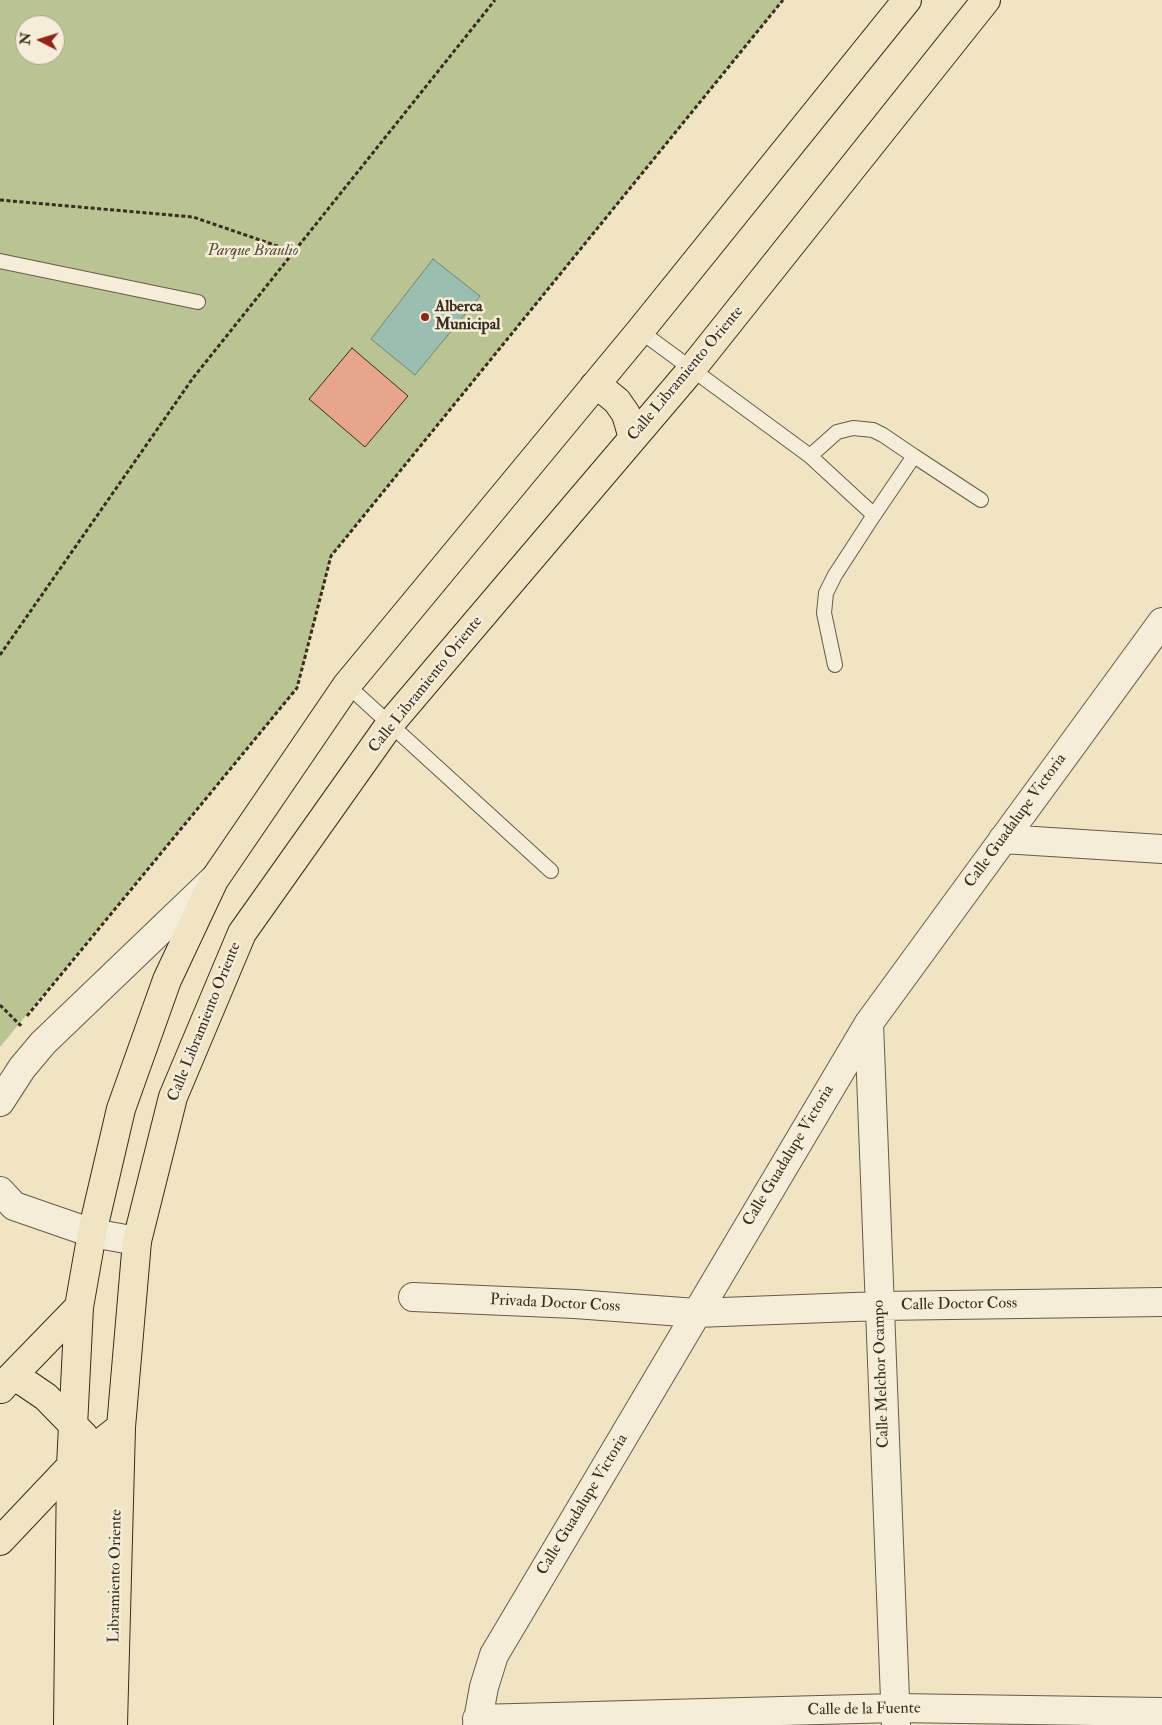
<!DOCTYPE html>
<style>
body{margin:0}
#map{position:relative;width:1162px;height:1725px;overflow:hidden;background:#f0e4c2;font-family:"IM FELL Double Pica",serif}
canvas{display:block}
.north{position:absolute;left:15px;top:15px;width:50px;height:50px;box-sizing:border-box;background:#f5edd7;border:1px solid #a9a08d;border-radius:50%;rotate:275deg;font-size:14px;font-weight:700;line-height:20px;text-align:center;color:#382d1f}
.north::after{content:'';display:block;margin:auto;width:18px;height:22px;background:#8f2418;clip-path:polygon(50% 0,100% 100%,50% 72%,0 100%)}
</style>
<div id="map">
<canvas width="1162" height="1725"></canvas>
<div class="north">N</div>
</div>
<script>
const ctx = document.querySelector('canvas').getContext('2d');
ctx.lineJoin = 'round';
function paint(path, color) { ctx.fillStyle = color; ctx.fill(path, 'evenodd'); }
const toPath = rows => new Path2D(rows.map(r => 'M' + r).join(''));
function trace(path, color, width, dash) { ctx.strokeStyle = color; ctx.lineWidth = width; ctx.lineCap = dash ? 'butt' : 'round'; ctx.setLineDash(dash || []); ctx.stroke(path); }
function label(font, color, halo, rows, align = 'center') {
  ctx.font = font + ' "IM FELL Double Pica",serif'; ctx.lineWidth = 5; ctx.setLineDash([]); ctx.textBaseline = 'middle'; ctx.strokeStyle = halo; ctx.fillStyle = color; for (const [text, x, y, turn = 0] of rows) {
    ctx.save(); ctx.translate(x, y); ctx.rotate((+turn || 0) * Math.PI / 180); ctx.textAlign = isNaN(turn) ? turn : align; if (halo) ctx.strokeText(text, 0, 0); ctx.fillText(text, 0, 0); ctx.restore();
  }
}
const green = toPath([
 [0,0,783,0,331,556,297,688,0,1047],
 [25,25,55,25,55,55,25,55]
]);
const water = toPath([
 [433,259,480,296,415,375,371,339,433,259]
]);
const building = toPath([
 [352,348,408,396,365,447,309,399,352,348]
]);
const path = toPath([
 [0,200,193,217,295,252],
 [0,655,193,378,495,0],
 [0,1005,20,1025,22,1023],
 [27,1016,297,688,331,556,783,0]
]);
const lane = toPath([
 [0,261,198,302],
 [640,331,810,456,874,515,835,575,826,593,824,613,835,665],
 [810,456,837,432,853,428,873,430,883,435,914,456,874,515],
 [914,456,981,500],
 [347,685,551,871]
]);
const street = toPath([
 [1003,839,1162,849],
 [869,1023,896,1725],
 [0,1102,22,1068,43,1043,213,880],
 [0,1191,14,1206,92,1233,137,1241],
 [413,1297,575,1304,696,1313,880,1306,1162,1302],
 [477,1719,896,1708,1162,1712],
 [477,1725,484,1687,494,1655,869,1023,1162,622]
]);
const primary = toPath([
 [68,1725,71,1466],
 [113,1725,121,1427]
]);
const highway = toPath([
 [594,386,606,392,617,401,626,414,633,438],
 [11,1377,24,1382,46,1397,84,1436,94,1459,95,1725],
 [1,1389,11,1377,79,1307],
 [71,1466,79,1307,92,1233,121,1109,167,980,214,880,347,685,640,331,907,0],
 [0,1541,71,1466,121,1427,137,1241,173,1097,242,933,390,724,691,370,986,0]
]);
const markers = [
 [425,317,5,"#8f2418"]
];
const parkNames = [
 ["Parque Braulio",253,252]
];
const poiNames = [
 ["Alberca",435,308],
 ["Municipal",435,326]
];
const streetNames = [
 ["Calle Libramiento Oriente",686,374,-50],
 ["Calle Libramiento Oriente",426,685,-51],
 ["Calle Guadalupe Victoria",1016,821,-54],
 ["Calle Libramiento Oriente",205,1022,-68],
 ["Calle Guadalupe Victoria",789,1156,-59],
 ["Privada Doctor Coss",555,1304,3],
 ["Calle Doctor Coss",959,1305,-1],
 ["Calle Melchor Ocampo",882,1374,-92],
 ["Calle Guadalupe Victoria",583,1505,-59],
 ["Libramiento Oriente",116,1576,-89],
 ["Calle de la Fuente",864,1710,-1]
];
paint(green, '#bac493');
paint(water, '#9abfb1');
trace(water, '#738577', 1);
paint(building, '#e7a58b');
trace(building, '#382d1f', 1);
trace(lane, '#665b48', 16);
trace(street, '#665b48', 30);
trace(primary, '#382d1f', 30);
trace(highway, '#382d1f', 30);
trace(path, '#382d1f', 3, [4, 2.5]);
trace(lane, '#f5edd7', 14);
trace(street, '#f5edd7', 28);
trace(primary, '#f0e4c2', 28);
trace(highway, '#f0e4c2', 28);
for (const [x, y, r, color] of markers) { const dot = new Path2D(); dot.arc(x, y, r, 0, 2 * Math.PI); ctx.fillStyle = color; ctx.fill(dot); trace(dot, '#f5edd7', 2); }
label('italic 16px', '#58533c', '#f5edd7', parkNames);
label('bold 16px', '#382d1f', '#f5edd7', poiNames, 'left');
label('16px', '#382d1f', '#f5edd7', streetNames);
</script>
